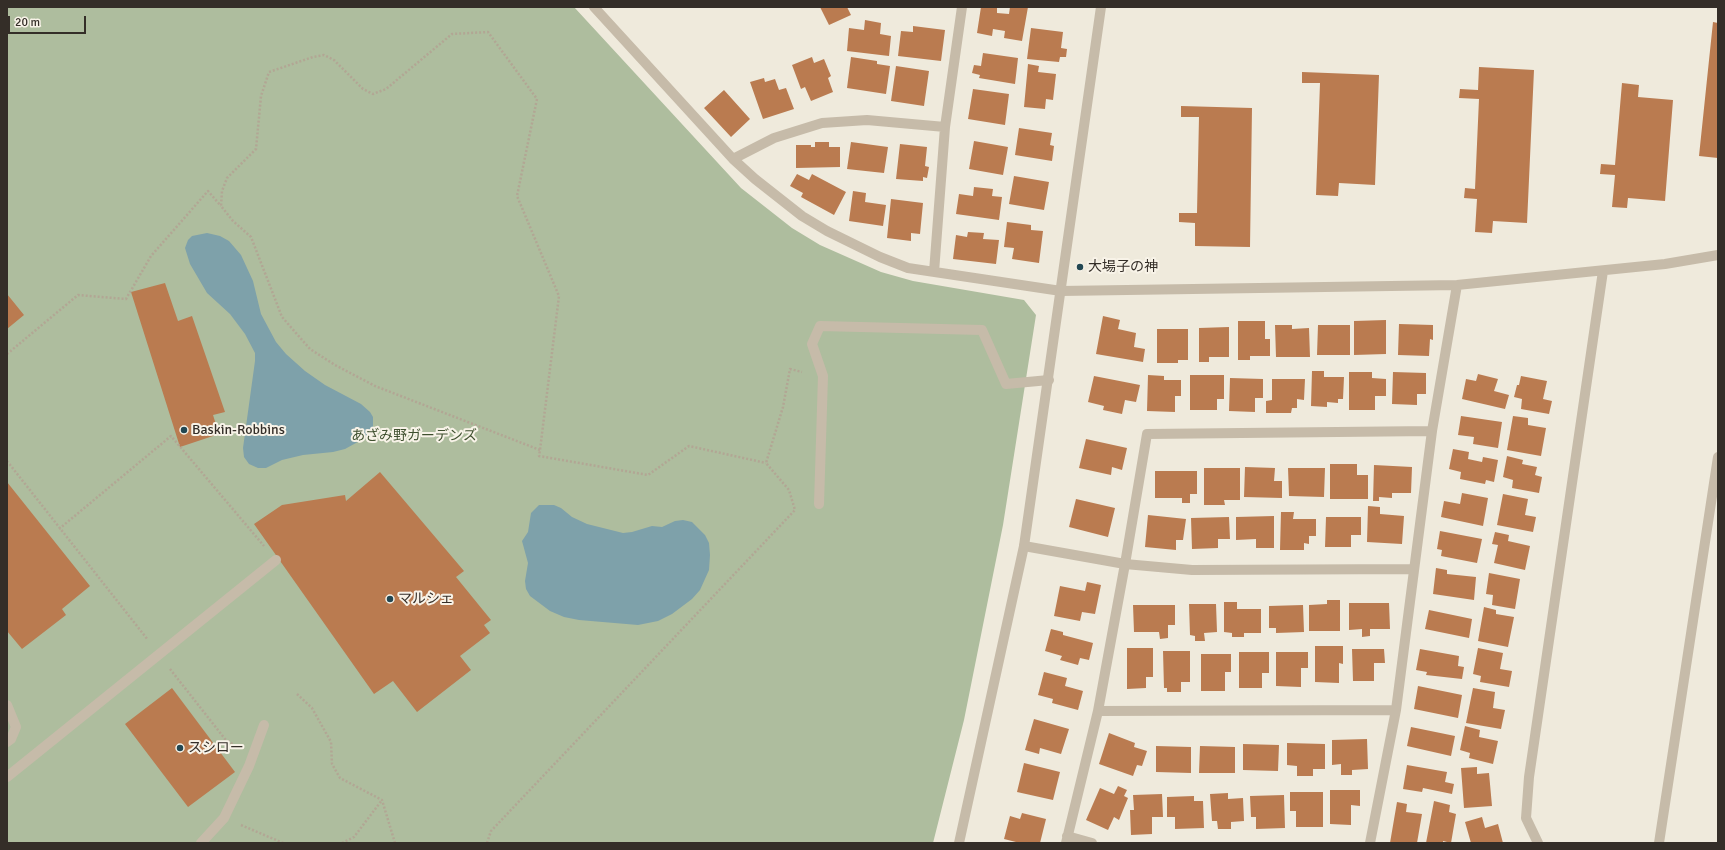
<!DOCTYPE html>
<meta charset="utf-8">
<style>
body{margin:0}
#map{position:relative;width:1725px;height:850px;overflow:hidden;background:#efeadc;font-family:Signika,sans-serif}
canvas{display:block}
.frame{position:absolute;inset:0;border:8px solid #342e28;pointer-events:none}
.scale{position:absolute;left:8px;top:16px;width:78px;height:18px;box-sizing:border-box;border:2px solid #342e28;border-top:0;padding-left:5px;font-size:12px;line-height:14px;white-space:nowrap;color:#342e28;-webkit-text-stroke:3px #f8f3e8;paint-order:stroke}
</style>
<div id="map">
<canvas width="1725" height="850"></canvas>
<div class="frame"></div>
<div class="scale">20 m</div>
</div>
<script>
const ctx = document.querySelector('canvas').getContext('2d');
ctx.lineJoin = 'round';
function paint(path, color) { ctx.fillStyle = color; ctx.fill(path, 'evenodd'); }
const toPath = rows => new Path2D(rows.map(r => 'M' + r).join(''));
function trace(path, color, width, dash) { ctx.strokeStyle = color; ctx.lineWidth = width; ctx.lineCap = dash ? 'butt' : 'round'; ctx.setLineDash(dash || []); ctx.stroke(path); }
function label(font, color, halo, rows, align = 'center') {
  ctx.font = font + ' Signika,"Noto Sans JP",sans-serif'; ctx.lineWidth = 4; ctx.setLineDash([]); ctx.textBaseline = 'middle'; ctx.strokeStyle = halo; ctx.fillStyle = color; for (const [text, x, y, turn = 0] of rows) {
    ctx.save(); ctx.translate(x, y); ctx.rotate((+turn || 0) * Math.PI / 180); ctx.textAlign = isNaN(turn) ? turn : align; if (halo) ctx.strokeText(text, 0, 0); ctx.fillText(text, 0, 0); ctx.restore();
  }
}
const green = toPath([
 [7,7,574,7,741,188,792,228,820,245,881,272,913,281,1024,300,1036,315,1003,525,964,720,933,843,7,843]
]);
const water = toPath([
 [207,233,220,236,229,241,241,255,253,281,261,314,276,342,286,354,305,371,325,385,361,404,370,412,373,417,373,427,365,438,345,449,333,452,303,455,282,460,266,468,258,468,249,464,244,457,243,448,255,361,255,353,245,334,230,314,207,293,190,264,185,248,188,240,192,236],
 [539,505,554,505,561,508,572,517,587,524,623,533,632,532,652,526,662,527,675,521,683,520,692,522,705,535,709,543,710,555,709,570,700,590,692,599,672,614,658,621,638,625,579,620,564,617,550,611,530,596,526,589,525,581,528,563,522,541,528,532,531,513]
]);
const building = toPath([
 [820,7,847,7,851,15,829,25],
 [981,7,997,7,997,13,1009,14,1010,7,1028,7,1022,41,1004,38,1005,31,993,29,992,36,977,33],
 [865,20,881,23,880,34,891,36,889,56,847,51,849,28,864,30],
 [1713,22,1718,23,1718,158,1699,156],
 [913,26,945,30,941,61,898,56,901,31,913,32],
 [1031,28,1063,32,1061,48,1067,49,1066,57,1060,57,1059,62,1027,59],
 [983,53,1018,58,1015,84,979,78,980,75,972,73,974,65,981,66],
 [812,57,814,63,824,59,831,76,828,78,833,92,811,101,805,87,801,89,792,65],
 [851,57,877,61,877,64,890,66,886,94,847,88],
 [1028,64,1039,66,1038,72,1056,74,1053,100,1046,99,1045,109,1024,107],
 [896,66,929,71,924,106,891,101],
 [1479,67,1534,70,1527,223,1493,221,1492,233,1475,232,1477,199,1464,198,1465,188,1475,189,1479,99,1459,98,1460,89,1478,90],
 [1302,72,1379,75,1375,185,1339,183,1338,196,1316,195,1320,83,1302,83],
 [764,78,765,82,775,79,779,90,786,88,794,109,763,119,750,82],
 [1622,83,1639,85,1638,97,1673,100,1665,201,1628,198,1627,208,1612,207,1615,175,1600,174,1601,164,1615,165],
 [973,89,1009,94,1005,125,968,119],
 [724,90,750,119,731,137,704,108],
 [1181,106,1252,108,1250,247,1195,246,1195,223,1179,222,1179,213,1197,213,1199,117,1181,117],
 [1019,128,1052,133,1050,145,1054,146,1052,161,1015,155],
 [974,141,1008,147,1003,175,969,169],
 [815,142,829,142,829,147,840,147,840,167,796,168,796,145,811,145,811,147,815,147],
 [851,142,888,147,884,173,847,169],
 [900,144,927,147,925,166,929,167,927,178,923,177,923,181,896,179],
 [797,174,809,180,812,174,846,192,834,215,801,197,803,193,790,186],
 [1014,176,1049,182,1044,210,1009,204],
 [974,187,993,189,992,196,1002,197,999,220,956,214,959,194,973,196],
 [853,191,866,193,865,202,886,205,883,226,849,221],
 [891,199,923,203,920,234,911,233,911,241,887,238],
 [1007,222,1031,225,1031,230,1043,231,1039,263,1012,259,1014,248,1004,247],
 [968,232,984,233,983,239,999,240,996,264,953,259,956,235,967,237],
 [165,283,178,321,192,316,225,412,213,415,219,434,180,447,131,292],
 [7,294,24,315,7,329],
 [1103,316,1120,320,1118,329,1136,333,1134,347,1145,349,1143,362,1096,354],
 [1386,320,1386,354,1354,355,1354,321],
 [1238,321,1265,321,1265,339,1270,339,1270,356,1250,356,1250,360,1238,360],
 [1399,324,1433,325,1433,340,1430,339,1429,356,1398,355],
 [1275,325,1292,325,1292,329,1309,328,1310,357,1276,357],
 [1318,325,1350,325,1350,355,1317,355],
 [1229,327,1229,357,1209,357,1209,362,1199,362,1199,328],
 [1157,329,1188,329,1188,360,1178,360,1178,363,1157,363],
 [1312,371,1324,371,1324,377,1344,377,1343,399,1338,399,1338,403,1327,402,1327,407,1311,406],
 [1349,372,1372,372,1372,378,1386,379,1386,396,1375,396,1375,410,1349,410],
 [1393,372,1426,373,1426,394,1417,394,1417,405,1392,404],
 [1478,374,1498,379,1494,391,1509,395,1505,409,1462,399,1466,379,1476,381],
 [1148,375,1164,376,1164,380,1181,380,1181,396,1175,396,1175,412,1147,411],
 [1190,375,1224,375,1224,399,1217,399,1217,410,1190,410],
 [1094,376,1140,385,1136,402,1125,400,1122,414,1103,410,1104,406,1088,402],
 [1521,376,1547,381,1543,399,1552,401,1549,414,1521,409,1522,399,1514,397,1517,385,1519,385],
 [1230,378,1263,379,1263,398,1255,398,1255,412,1229,411],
 [1272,379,1305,379,1304,400,1297,399,1297,408,1292,408,1291,413,1266,413,1266,401,1272,400],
 [1461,416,1502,422,1498,448,1473,444,1474,437,1458,435],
 [1513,416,1528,418,1528,425,1546,428,1541,456,1507,450],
 [1086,439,1127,448,1122,470,1112,467,1111,475,1079,468],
 [1453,449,1469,452,1468,459,1482,462,1483,457,1498,460,1494,482,1486,480,1485,484,1460,479,1461,472,1449,469],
 [1507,456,1523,460,1522,464,1537,467,1535,475,1542,477,1539,493,1512,488,1513,480,1503,477],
 [1330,464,1357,464,1357,475,1368,475,1368,499,1330,499],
 [1374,465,1412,467,1411,493,1392,493,1392,498,1379,497,1379,501,1373,501],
 [1245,467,1275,468,1274,481,1282,481,1282,498,1244,497],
 [1204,468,1240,468,1240,500,1224,500,1225,505,1204,505],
 [1288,468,1325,468,1324,497,1289,496],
 [1155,471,1197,471,1197,494,1190,494,1190,503,1182,503,1182,498,1155,498],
 [380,472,464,571,456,577,491,620,484,625,490,633,460,656,471,670,417,712,393,681,374,694,254,524,282,505,345,495,346,501],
 [7,482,90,586,62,609,66,615,22,649,7,631],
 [1462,493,1488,498,1483,526,1441,517,1444,501,1460,504],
 [1503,494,1528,499,1525,515,1536,517,1533,532,1497,525],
 [1076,499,1115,508,1108,537,1069,527],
 [1368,506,1380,507,1380,514,1404,516,1402,544,1367,542],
 [1281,512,1294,512,1293,519,1316,519,1316,536,1309,536,1309,544,1304,543,1304,550,1280,550],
 [1148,515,1186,519,1183,540,1176,540,1176,550,1145,547],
 [1274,516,1274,548,1256,548,1256,539,1236,540,1236,517],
 [1229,517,1230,539,1218,539,1218,548,1192,549,1191,518],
 [1326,517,1361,517,1361,535,1351,535,1351,547,1325,547],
 [1440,531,1482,539,1477,563,1441,556,1442,550,1437,549],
 [1495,532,1509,535,1508,541,1530,546,1525,570,1494,563,1498,545,1492,544],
 [1436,568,1447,570,1447,574,1476,577,1474,600,1433,594],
 [1489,573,1520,579,1515,609,1492,605,1493,595,1486,594],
 [1087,582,1101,585,1095,614,1082,612,1080,621,1054,616,1060,586,1085,591],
 [1327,600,1340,600,1340,631,1309,631,1309,605,1327,604],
 [1224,602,1237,602,1237,609,1261,609,1261,633,1244,633,1244,637,1232,637,1232,633,1224,632],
 [1349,603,1389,603,1390,629,1370,629,1370,636,1362,637,1362,629,1349,630],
 [1189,604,1216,604,1217,632,1204,633,1205,641,1195,641,1195,636,1190,635],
 [1133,605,1175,605,1175,625,1168,625,1168,638,1160,639,1159,632,1134,632],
 [1303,605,1304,632,1276,633,1276,628,1269,628,1269,606],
 [1484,607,1496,610,1496,614,1514,617,1508,647,1478,641],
 [1429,610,1472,619,1469,638,1425,629],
 [1051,629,1063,632,1063,635,1093,643,1089,660,1080,658,1078,665,1060,660,1062,656,1045,651],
 [1315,646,1343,646,1343,664,1339,663,1339,683,1315,682],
 [1127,648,1153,648,1153,677,1146,677,1146,688,1127,689],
 [1478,648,1503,653,1500,669,1512,671,1509,687,1480,682,1481,676,1473,674],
 [1352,649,1384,649,1385,663,1374,663,1374,681,1353,681],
 [1420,649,1459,656,1458,666,1464,667,1462,679,1426,675,1427,672,1416,670],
 [1163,651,1190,651,1190,682,1181,682,1181,692,1167,692,1167,688,1164,688],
 [1239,652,1269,652,1269,673,1262,673,1262,688,1239,688],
 [1276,652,1308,652,1308,668,1301,668,1301,687,1276,686],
 [1201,654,1231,654,1231,672,1225,672,1225,691,1201,691],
 [1044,672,1067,678,1065,686,1083,691,1078,710,1052,703,1053,699,1038,695],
 [1418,686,1462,695,1458,718,1414,709],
 [172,688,235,772,188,807,125,724],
 [1473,688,1495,692,1493,708,1505,710,1501,729,1466,723],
 [1034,719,1069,729,1061,754,1040,748,1039,754,1025,750],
 [1465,726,1480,730,1479,737,1498,741,1493,764,1469,758,1470,753,1460,750],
 [1411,727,1455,736,1451,756,1407,746],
 [1109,733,1135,743,1134,747,1147,751,1142,766,1137,765,1133,776,1099,764],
 [1367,739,1368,769,1352,770,1352,775,1341,775,1341,764,1332,765,1332,740],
 [1287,743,1325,744,1325,769,1313,769,1313,776,1297,776,1297,766,1287,765],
 [1243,744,1279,745,1278,771,1243,770],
 [1156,746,1191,747,1191,773,1156,772],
 [1200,746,1235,747,1235,773,1199,773],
 [1024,763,1060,772,1053,800,1017,792],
 [1407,765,1447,772,1445,782,1454,784,1452,794,1423,788,1422,792,1403,789],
 [1477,767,1477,774,1489,773,1492,806,1464,808,1461,768],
 [1118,786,1127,790,1124,796,1128,798,1119,820,1114,817,1108,830,1086,820,1100,788,1114,794],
 [1330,790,1360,790,1360,806,1351,805,1351,825,1330,824],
 [1290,792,1323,792,1323,827,1296,827,1296,811,1290,811],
 [1228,793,1228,799,1243,798,1244,821,1231,822,1231,829,1218,829,1217,821,1212,821,1210,794],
 [1162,794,1163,817,1152,817,1152,834,1131,835,1130,810,1134,810,1133,795],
 [1284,795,1285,828,1256,829,1256,817,1251,817,1250,796],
 [1194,796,1194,801,1203,801,1204,828,1175,829,1175,817,1167,817,1167,797],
 [1434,801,1450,805,1449,812,1456,814,1451,843,1443,841,1443,843,1426,843],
 [1397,802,1407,804,1406,812,1422,814,1417,843,1390,843],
 [1022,813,1046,819,1040,843,1020,843,1004,839,1010,816,1020,819],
 [1482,817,1485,828,1498,824,1503,843,1471,843,1465,822]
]);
const path = toPath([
 [7,354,78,295,126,299,151,256,208,191,221,206],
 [540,450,375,386,335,365,310,349,282,317,251,237,233,221,221,206,222,191,227,178,256,149,261,96,269,72,313,57,324,55,334,60,363,89,373,94,386,89,452,34,488,32,537,99,517,196,559,296,540,450,539,456,648,475,689,446,766,463],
 [7,461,148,640],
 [59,529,171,436,264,546],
 [170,669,225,739,237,747],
 [297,694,312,708,331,742,332,764,340,778,382,800,395,843],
 [241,825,283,843],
 [342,843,354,837,382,800],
 [487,843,491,831,795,510,789,490,766,463,783,407,790,369,802,372]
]);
const service = toPath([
 [819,504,823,376,812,344,820,326,982,330,1006,384,1049,380],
 [7,705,16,727,11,739,7,742],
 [201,843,224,818,249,766,264,725]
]);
const pedestrian = toPath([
 [7,777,276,560]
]);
const minor = toPath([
 [594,7,733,159,755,179,802,216,827,231,880,257,908,268,1061,291,1457,285,1665,264,1718,255],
 [733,159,774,138,822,123,867,120,945,127],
 [934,272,945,127,962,7],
 [1024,546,1125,564,1192,570,1414,569],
 [1098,711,1396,710],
 [1067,836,1092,843],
 [1066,843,1098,711,1125,564,1147,434,1432,431],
 [1370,843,1396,710,1432,431,1457,285],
 [1538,843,1526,818,1529,777,1603,271],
 [1659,843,1718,457]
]);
const tertiary = toPath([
 [959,843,1024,546,1101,7]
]);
const markers = [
 [1080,267,4,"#224752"],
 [184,430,4,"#224752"],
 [390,599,4,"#224752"],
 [180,748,4,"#224752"]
];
const poiNames = [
 ["大場子の神",1088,267],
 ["Baskin-Robbins",192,430],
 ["マルシェ",398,599],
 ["スシロー",188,748]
];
const parkNames = [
 ["あざみ野ガーデンズ",414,436]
];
paint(green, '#aebd9e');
paint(water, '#7ea1aa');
paint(building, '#ba7b50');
trace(path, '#b2a694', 2.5, [2, 2]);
trace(service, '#c6bba9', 10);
trace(pedestrian, '#c6bba9', 10);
trace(minor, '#c6bba9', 10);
trace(tertiary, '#c6bba9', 10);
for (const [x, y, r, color] of markers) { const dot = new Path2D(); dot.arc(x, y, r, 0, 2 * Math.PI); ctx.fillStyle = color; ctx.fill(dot); trace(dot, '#f8f3e8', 1.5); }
label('14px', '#342e28', '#f8f3e8', poiNames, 'left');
label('14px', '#3f502f', '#f8f3e8', parkNames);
</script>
